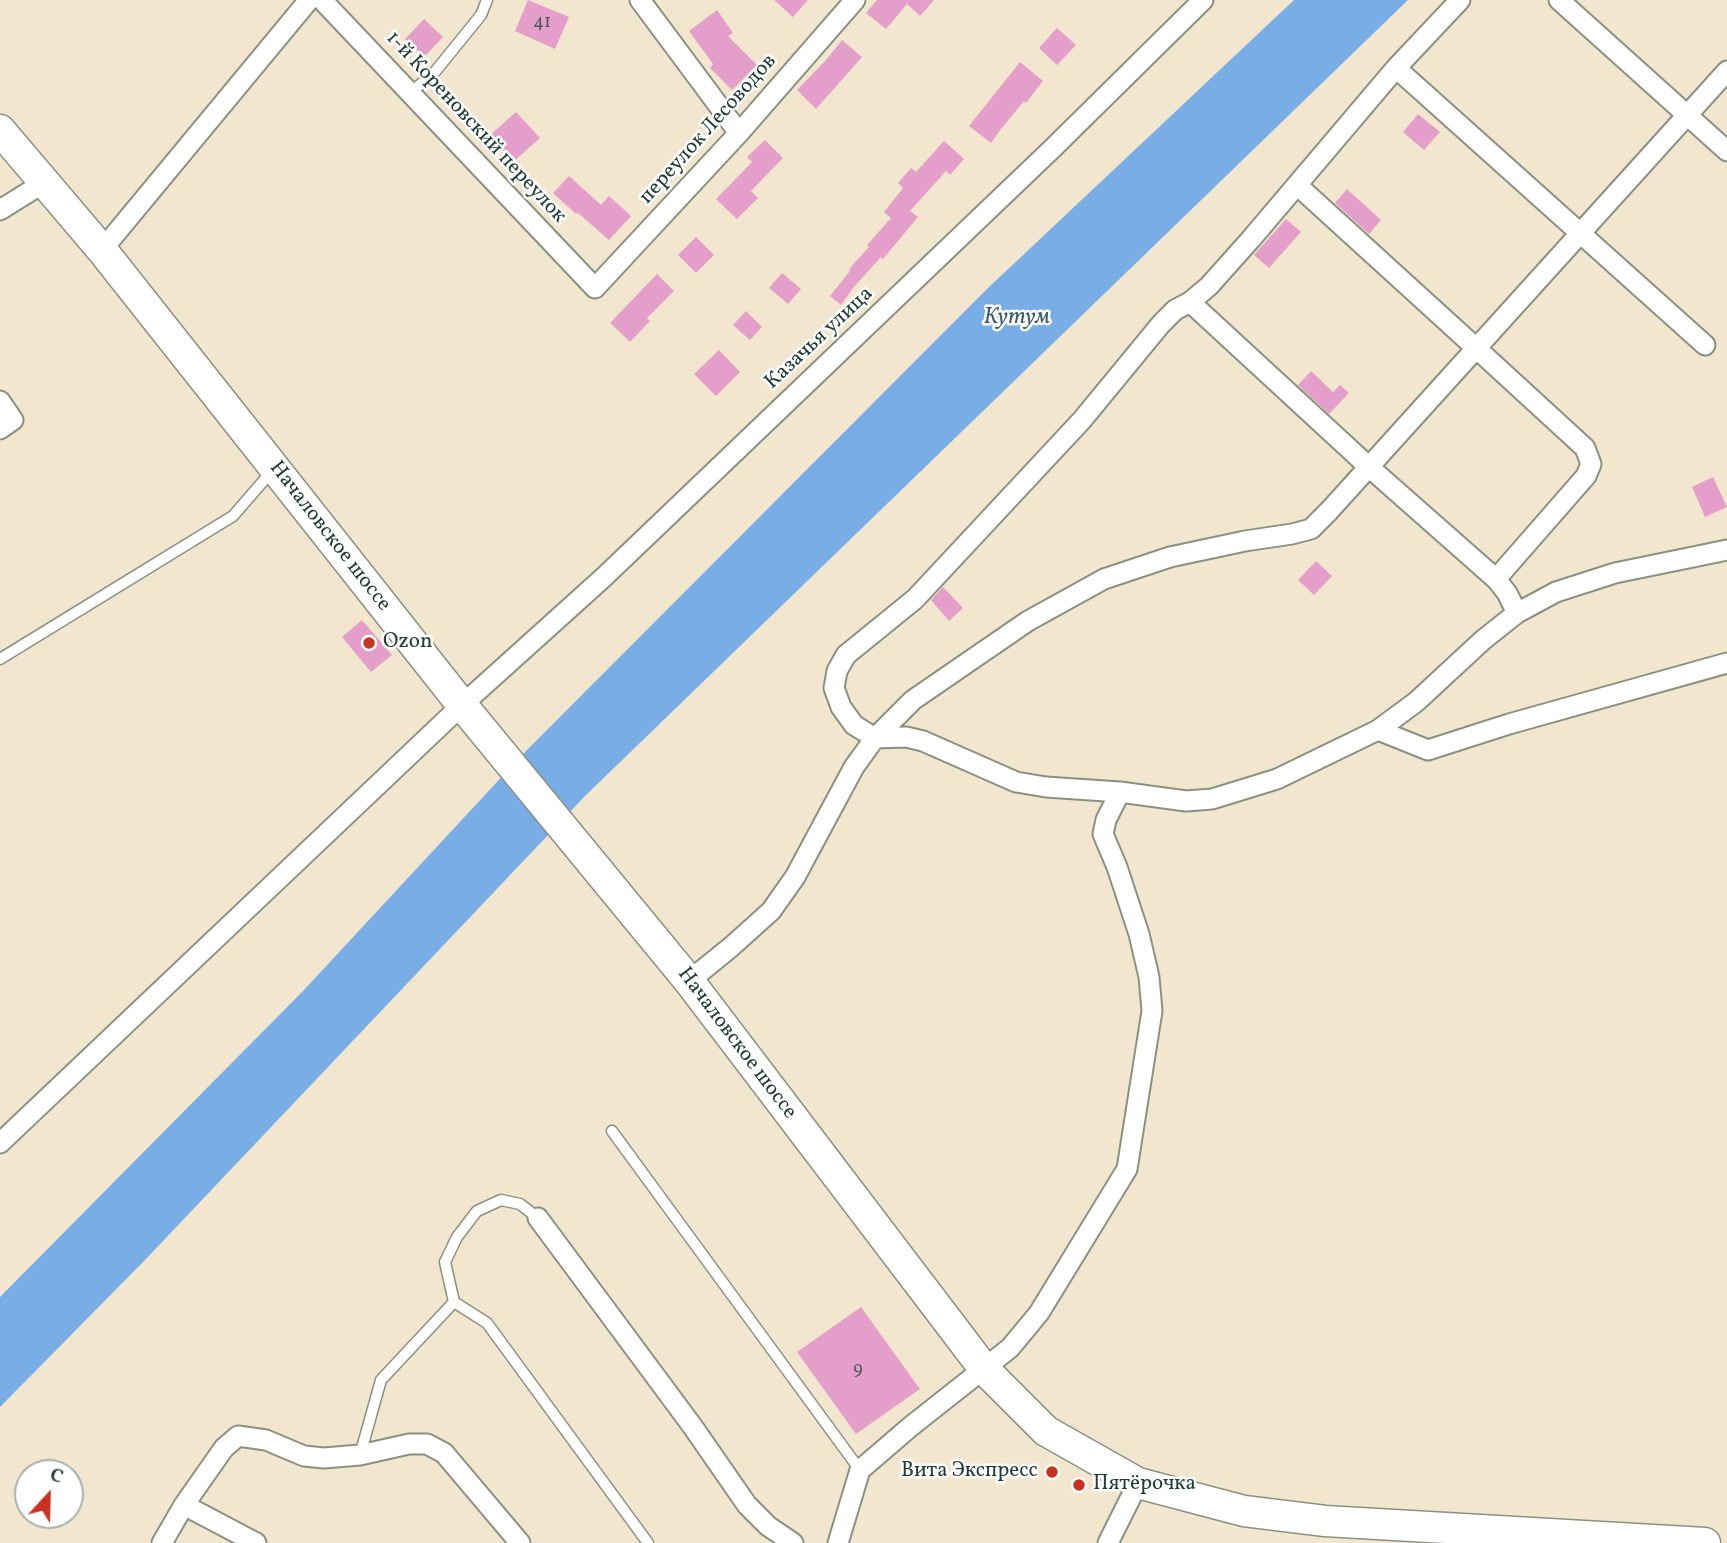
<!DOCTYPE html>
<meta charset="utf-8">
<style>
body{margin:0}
#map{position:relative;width:1727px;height:1543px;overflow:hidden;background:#f2e7ce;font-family:Vollkorn,serif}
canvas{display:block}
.north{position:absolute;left:14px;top:1459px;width:70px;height:70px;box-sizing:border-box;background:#fff;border:2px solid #a5b1ae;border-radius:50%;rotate:22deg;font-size:19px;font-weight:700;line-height:28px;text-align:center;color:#1f3d34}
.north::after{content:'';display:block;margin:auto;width:24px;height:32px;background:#c8321e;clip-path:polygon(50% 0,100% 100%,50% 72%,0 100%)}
</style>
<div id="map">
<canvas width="1727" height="1543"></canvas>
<div class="north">С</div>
</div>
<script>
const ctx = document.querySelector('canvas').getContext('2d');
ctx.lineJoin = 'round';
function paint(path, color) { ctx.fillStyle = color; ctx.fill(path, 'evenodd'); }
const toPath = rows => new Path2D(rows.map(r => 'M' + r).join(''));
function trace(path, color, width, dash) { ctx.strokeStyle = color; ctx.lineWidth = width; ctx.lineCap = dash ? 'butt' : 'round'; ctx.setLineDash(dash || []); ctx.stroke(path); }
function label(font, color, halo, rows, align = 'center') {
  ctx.font = font + ' Vollkorn,serif'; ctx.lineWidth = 5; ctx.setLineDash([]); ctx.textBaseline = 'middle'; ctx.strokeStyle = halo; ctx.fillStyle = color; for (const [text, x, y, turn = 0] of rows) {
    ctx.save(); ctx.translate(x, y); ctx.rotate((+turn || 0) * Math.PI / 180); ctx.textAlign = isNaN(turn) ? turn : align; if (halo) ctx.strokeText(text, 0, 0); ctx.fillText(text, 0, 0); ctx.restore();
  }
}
const water = toPath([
 [1294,0,1408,0,585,796,145,1260,0,1407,0,1297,304,990,521,756,988,288]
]);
const building = toPath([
 [528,0,569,17,555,49,515,31],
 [774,0,808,0,793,17],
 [877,0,934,0,920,16,907,4,886,29,866,13],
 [717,10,733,33,728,36,757,65,732,90,710,68,713,64,689,31],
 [424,19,443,37,424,57,405,39],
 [1057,28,1076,45,1057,65,1039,48],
 [842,40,862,57,816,109,797,90,827,59],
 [1020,62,1043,81,1026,103,1024,101,1001,129,991,143,969,126],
 [516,112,540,138,513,162,489,136],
 [1418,114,1440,132,1424,150,1403,132],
 [765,140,783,158,751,191,758,198,737,219,716,199,752,162,747,157],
 [944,141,964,159,950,175,946,171,910,211,918,217,883,259,881,257,853,288,841,305,830,296,850,271,849,269,869,247,867,245,891,218,884,212,903,188,898,183,911,168,916,172],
 [569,176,601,205,609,196,631,216,609,240,578,213,576,214,553,193],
 [1347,189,1381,220,1369,234,1335,203],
 [1286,219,1301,232,1269,268,1254,255],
 [696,237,714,255,696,273,678,255],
 [782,273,801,289,788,304,769,288],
 [657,274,674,291,647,318,650,321,630,342,610,323],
 [746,311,762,327,750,340,733,325],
 [719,350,740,372,716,396,694,374],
 [1311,371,1333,392,1340,385,1349,393,1329,414,1298,385],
 [1713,477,1727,507,1705,517,1692,487],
 [1316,561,1332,576,1314,595,1298,580],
 [943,587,963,608,949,621,931,600],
 [362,620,392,655,371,672,342,637],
 [861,1307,920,1389,856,1434,797,1352]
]);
const service = toPath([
 [410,93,434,73,481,15,487,0],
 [0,659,233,516,272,471],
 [612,1131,860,1470],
 [454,1302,487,1323,648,1543],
 [360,1455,381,1380,454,1302,445,1262,457,1237,477,1211,501,1200,520,1204,538,1218]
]);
const minor = toPath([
 [322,0,595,288,739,133,855,0],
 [640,0,739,133],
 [1460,0,1396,68,1251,239,1209,286,1190,302,1175,310,1161,324,1082,420,915,599,846,655,837,671,834,688,841,707,854,725,875,738,906,737,923,741,1016,782,1046,787,1120,792,1186,801,1212,799,1277,779,1378,730,1416,702,1483,640,1517,613,1556,592,1615,573,1727,550],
 [1559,0,1727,151],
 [1396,68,1705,345],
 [1297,185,1476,348,1585,448,1591,464,1586,476,1496,579],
 [0,210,45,182],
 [102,250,309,0],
 [1190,302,1369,467,1496,579,1507,593,1517,613],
 [0,401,13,420,0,429],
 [1378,730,1428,750,1509,724,1727,663],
 [689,981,731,947,771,911,795,877,854,767,875,738,913,700,1028,621,1104,579,1170,557,1245,541,1292,534,1311,529,1329,511,1727,71],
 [0,1143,462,705,604,577,1053,148,1203,0],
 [538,1218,693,1427,747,1505,768,1526,793,1543],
 [184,1505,256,1543],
 [162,1543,184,1505,224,1448,238,1436,266,1440,304,1456,324,1458,360,1455,409,1444,427,1444,444,1453,520,1543],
 [838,1543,860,1470,910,1427,1010,1348,1039,1313,1127,1169,1152,1011,1149,977,1139,934,1117,867,1103,834,1106,820,1120,792],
 [1108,1543,1138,1483]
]);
const primary = toPath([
 [0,130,102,250,462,705,689,981,985,1370,1046,1431,1138,1483,1244,1511,1325,1521,1705,1543]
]);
const markers = [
 [369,643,7,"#c8321e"],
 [1052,1472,7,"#c8321e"],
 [1079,1485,7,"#c8321e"]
];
const numberNames = [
 ["41",542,24],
 ["9",858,1371]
];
const streetNames = [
 ["1-й Кореновский переулок",475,128,47],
 ["переулок Лесоводов",709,130,-48],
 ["Казачья улица",820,339,-43],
 ["Началовское шоссе",329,537,52],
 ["Началовское шоссе",736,1044,53]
];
const poiNames = [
 ["Ozon",383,643],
 ["Вита Экспресс",1038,1472,"right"],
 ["Пятёрочка",1093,1485]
];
const waterNames = [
 ["Кутум",1017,319]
];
paint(water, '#79ade6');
paint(building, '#e39eca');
trace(service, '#889281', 13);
trace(minor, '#889281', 23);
trace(primary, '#889281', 33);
trace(service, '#fff', 10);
trace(minor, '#fff', 19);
trace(primary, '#fff', 30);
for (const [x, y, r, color] of markers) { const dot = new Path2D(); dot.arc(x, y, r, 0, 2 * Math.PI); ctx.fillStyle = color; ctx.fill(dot); trace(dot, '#fff', 2.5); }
label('18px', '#50555a', null, numberNames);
label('21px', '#1f3d34', '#fff', streetNames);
label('21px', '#1f3d34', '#fff', poiNames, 'left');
label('italic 23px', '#3a5f69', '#fff', waterNames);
</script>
